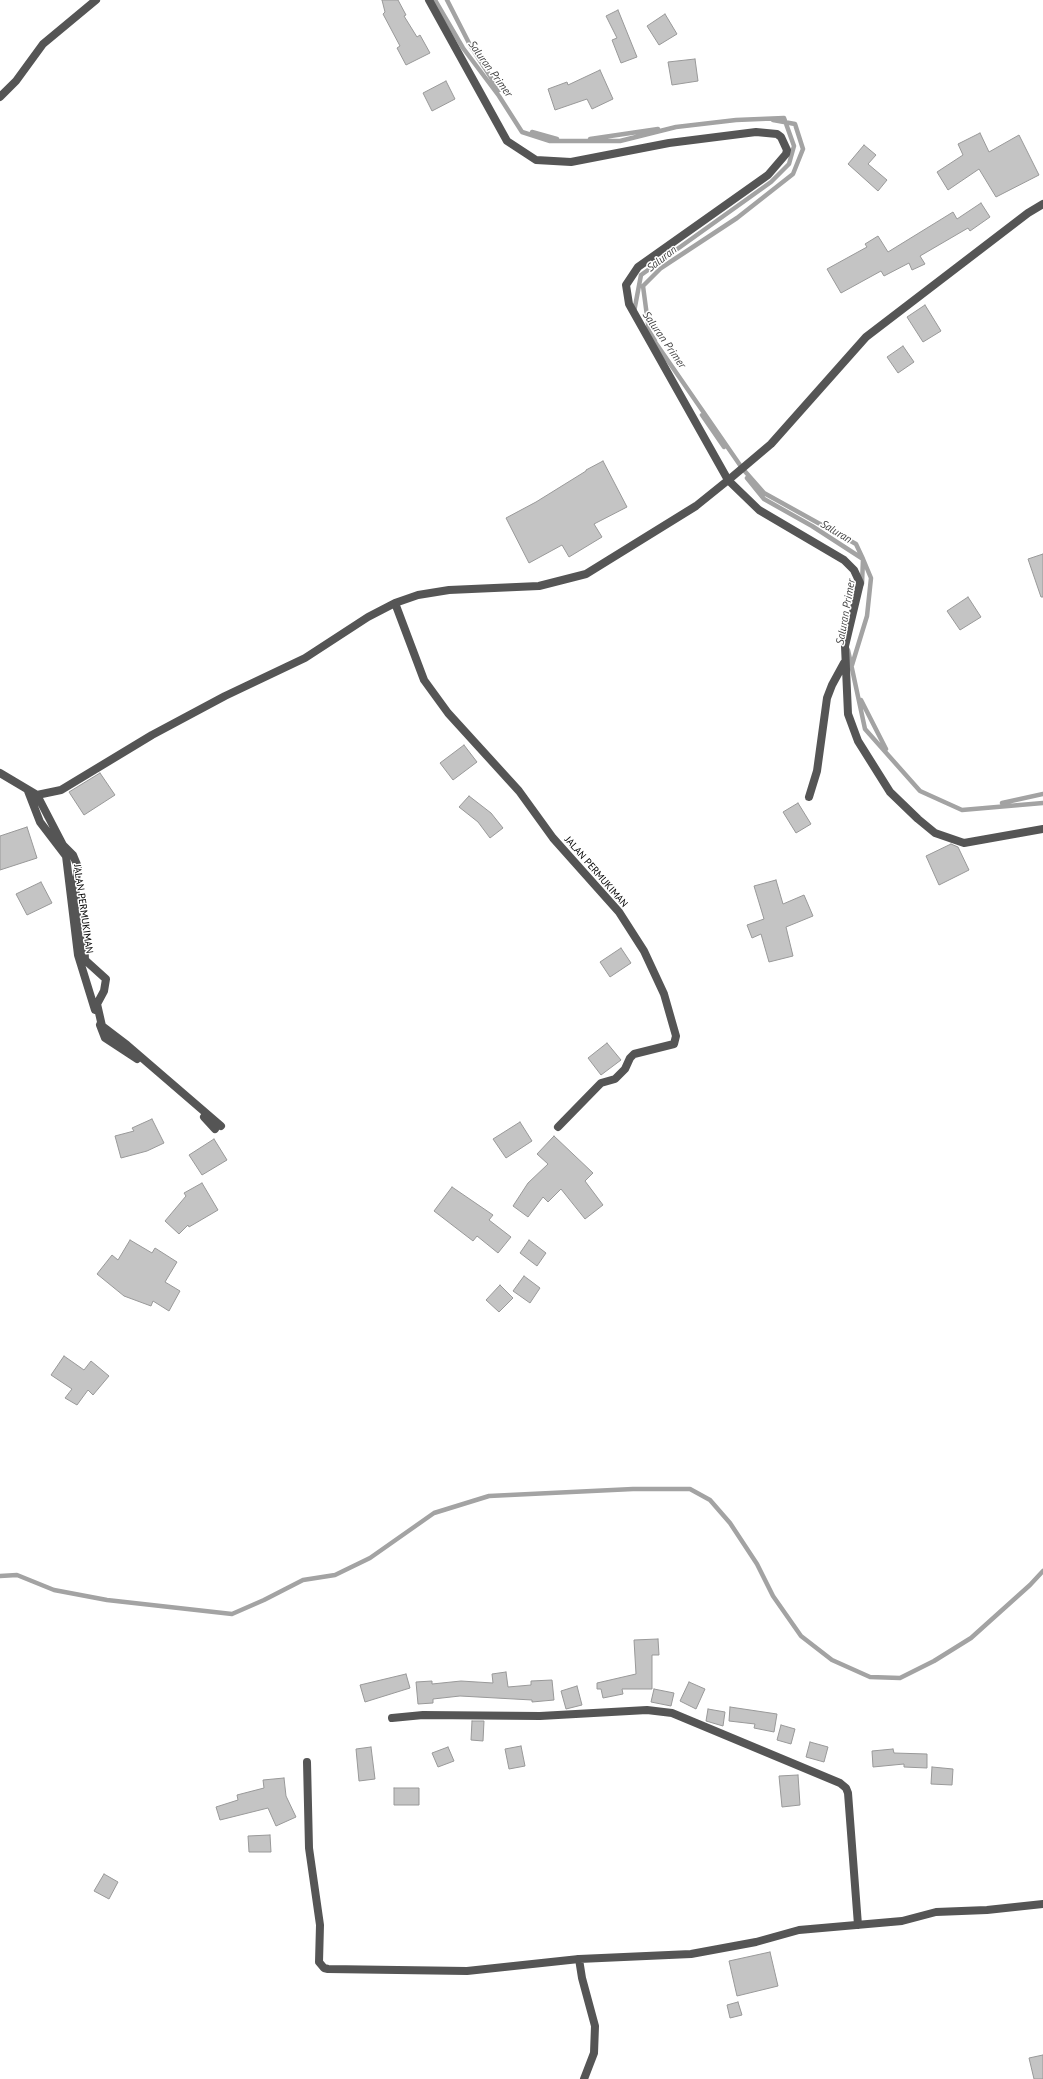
<!DOCTYPE html>
<style>
body{margin:0}
canvas{display:block;background:#fff}
</style>
<canvas width="1043" height="2079"></canvas>
<script>
const ctx = document.querySelector('canvas').getContext('2d');
ctx.lineJoin = 'round';
const toPath = rows => new Path2D(rows.map(r => 'M' + r).join(''));
function trace(path, color, width, dash) { ctx.strokeStyle = color; ctx.lineWidth = width; ctx.lineCap = dash ? 'butt' : 'round'; ctx.setLineDash(dash || []); ctx.stroke(path); }
function paint(path, color) { ctx.fillStyle = color; ctx.fill(path, 'evenodd'); }
function label(font, color, halo, rows, align = 'center') {
  ctx.font = font + ' "PT Sans",sans-serif'; ctx.lineWidth = 3; ctx.setLineDash([]); ctx.textBaseline = 'middle'; ctx.strokeStyle = halo; ctx.fillStyle = color; for (const [text, x, y, turn = 0] of rows) {
    ctx.save(); ctx.translate(x, y); ctx.rotate((+turn || 0) * Math.PI / 180); ctx.textAlign = isNaN(turn) ? turn : align; if (halo) ctx.strokeText(text, 0, 0); ctx.fillText(text, 0, 0); ctx.restore();
  }
}
const stream = toPath([
 [435,0,463,48,499,96,522,132,550,141,620,141,676,127,736,120,784,118,794,146,789,164,771,182,641,275,634,312],
 [447,0,470,45,499,90],
 [532,132,557,139],
 [590,139,658,129],
 [653,339,742,468,764,493,856,544,863,559,862,584],
 [655,341,649,331,643,286,661,268,737,218,793,174,803,149,795,124,773,120],
 [702,415,724,447],
 [747,478,764,499,812,526,863,559,871,578,867,616,852,665],
 [848,650,865,729,920,791,962,810,1043,803],
 [861,700,886,749],
 [1002,803,1043,794],
 [0,1576,17,1575,54,1590,107,1600,232,1614,264,1600,303,1580,335,1575,370,1558,434,1513,489,1496,633,1489,690,1489,710,1500,730,1523,757,1564,773,1596,801,1636,832,1660,870,1677,900,1678,934,1661,971,1638,1030,1585,1043,1571]
]);
const building = toPath([
 [382,0,398,0,406,15,404,16,417,37,420,35,430,53,406,65,397,48,400,46,383,14,385,12,382,0],
 [618,10,637,57,621,63,612,40,617,38,606,16,618,10],
 [665,14,677,34,659,45,647,26,665,14],
 [695,59,698,81,672,85,668,62,695,59],
 [600,70,613,99,592,109,587,99,555,110,548,89,567,82,568,85,600,70],
 [446,81,455,99,432,111,423,93,446,81],
 [980,133,989,152,1019,135,1039,175,996,197,979,169,948,190,937,172,963,155,958,144,980,133],
 [864,145,876,155,868,164,887,180,878,191,848,164,864,145],
 [981,203,990,217,970,231,968,228,920,256,925,264,912,270,909,263,884,276,881,271,841,293,827,269,867,247,865,244,878,236,888,252,953,212,957,219,981,203],
 [925,305,941,331,923,342,907,317,925,305],
 [903,346,914,362,898,373,887,357,903,346],
 [603,461,627,507,594,524,602,537,569,557,562,545,529,563,506,518,536,502,586,471,586,470,603,461],
 [1043,554,1043,597,1041,597,1028,559,1043,554],
 [968,597,981,617,960,630,947,611,968,597],
 [464,745,477,762,453,780,440,763,464,745],
 [100,773,115,795,84,815,69,792,100,773],
 [469,796,491,813,503,828,490,838,478,822,459,807,469,796],
 [798,803,811,824,796,833,783,812,798,803],
 [27,827,37,858,0,870,0,836,27,827],
 [951,844,958,847,969,870,939,885,926,856,951,844],
 [776,880,783,904,804,895,813,916,786,927,793,956,769,962,761,934,752,938,747,925,764,919,754,886,776,880],
 [41,882,52,903,27,915,16,894,41,882],
 [621,948,631,963,610,977,600,962,621,948],
 [607,1043,621,1060,601,1075,588,1058,607,1043],
 [152,1119,164,1143,147,1151,121,1158,115,1136,134,1131,132,1128,152,1119],
 [520,1122,532,1141,506,1158,493,1139,520,1122],
 [554,1136,593,1173,585,1181,603,1205,585,1219,561,1189,548,1202,543,1197,528,1217,513,1206,528,1183,548,1164,537,1154,554,1136],
 [214,1139,227,1160,202,1175,189,1155,214,1139],
 [202,1183,218,1210,189,1227,188,1225,179,1234,165,1221,186,1196,184,1193,202,1183],
 [452,1187,493,1215,489,1220,511,1237,498,1253,477,1236,473,1241,434,1211,452,1187],
 [130,1240,152,1253,155,1248,177,1262,165,1282,180,1291,169,1311,153,1301,151,1306,124,1296,97,1274,112,1255,118,1260,130,1240],
 [529,1240,546,1253,537,1266,520,1253,529,1240],
 [524,1276,540,1288,530,1303,513,1291,524,1276],
 [500,1285,513,1298,499,1312,486,1300,500,1285],
 [64,1356,84,1370,91,1361,109,1376,93,1395,88,1390,77,1405,65,1398,72,1389,51,1375,64,1356],
 [658,1639,659,1655,652,1655,652,1689,622,1689,623,1694,603,1698,601,1689,597,1689,597,1683,636,1674,634,1640,658,1639],
 [506,1672,508,1687,531,1685,531,1681,552,1680,554,1700,532,1702,532,1700,460,1696,433,1699,433,1703,418,1704,416,1682,432,1681,432,1684,461,1681,493,1683,492,1674,506,1672],
 [406,1674,410,1688,365,1702,360,1685,406,1674],
 [689,1682,705,1689,696,1709,680,1701,689,1682],
 [577,1686,582,1705,566,1709,561,1691,577,1686],
 [654,1689,674,1693,671,1706,651,1702,654,1689],
 [730,1707,777,1714,774,1732,754,1728,755,1724,729,1721,730,1707],
 [708,1709,725,1712,723,1726,706,1721,708,1709],
 [472,1721,484,1721,483,1741,471,1740,472,1721],
 [781,1725,795,1729,791,1744,777,1740,781,1725],
 [810,1742,828,1747,824,1762,806,1757,810,1742],
 [521,1746,525,1766,509,1769,505,1749,521,1746],
 [371,1747,375,1779,359,1781,356,1749,371,1747],
 [448,1747,454,1761,438,1767,432,1753,448,1747],
 [893,1749,894,1753,927,1754,927,1768,904,1767,904,1764,873,1767,872,1751,893,1749],
 [932,1767,953,1769,952,1785,931,1784,932,1767],
 [798,1775,800,1805,782,1807,779,1776,798,1775],
 [284,1778,286,1796,296,1817,276,1826,268,1808,220,1820,216,1807,238,1800,237,1795,264,1788,263,1780,284,1778],
 [394,1788,419,1788,419,1805,394,1805,394,1788],
 [270,1835,271,1852,249,1852,248,1836,270,1835],
 [104,1874,118,1882,109,1899,94,1891,104,1874],
 [770,1952,778,1986,737,1996,729,1961,770,1952],
 [738,2002,742,2015,730,2018,727,2005,738,2002],
 [1043,2055,1043,2079,1034,2079,1029,2058,1043,2055]
]);
const lane = toPath([
 [307,1762,309,1848,320,1925,319,1962,324,1968,328,1969,467,1971,579,1959]
]);
const street = toPath([
 [429,0,507,141,536,160,571,162,669,143,756,132,777,134,781,137,787,150,786,154,768,175,638,267,626,285,629,304,728,480,759,510,844,560,854,570,860,583,845,646,848,714,858,741,890,792,918,819,935,833,964,843,1043,829],
 [0,97,16,81,43,44,96,0],
 [395,603,424,680,448,713,519,791,553,838,619,912,644,951,664,994,676,1036,674,1044,634,1054,630,1058,625,1069,615,1079,601,1083,558,1127],
 [0,773,37,795,61,790,152,735,225,696,305,658,368,617,395,603,418,595,449,590,539,586,586,574,696,506,732,477,771,444,866,337,1028,213,1043,204],
 [28,791,40,822,66,856,78,955,95,1010],
 [37,795,63,845,73,855,78,867,75,886,80,929,84,937,85,960,106,979,104,991,97,1004,102,1026,127,1045,221,1126],
 [809,797,817,771,827,698,832,685,844,663],
 [100,1025,105,1038,137,1059],
 [204,1117,215,1129],
 [392,1718,423,1715,540,1716,647,1710,672,1713,840,1783,846,1788,848,1793,858,1925],
 [584,2079,594,2053,595,2026,582,1978,579,1959,691,1954,756,1942,799,1930,902,1921,936,1912,987,1910,1043,1904]
]);
const streetNames = [
 ["JALAN PERMUKIMAN",596,872,49],
 ["JALAN PERMUKIMAN",83,909,82]
];
const waterNames = [
 ["Saluran Primer",490,69,54],
 ["Saluran",662,259,-38],
 ["Saluran Primer",664,340,55],
 ["Saluran",836,532,31],
 ["Saluran Primer",846,612,-80]
];
trace(stream, '#a3a3a3', 4.5);
paint(building, '#c4c4c4');
trace(building, '#999', 1);
trace(lane, '#555', 8);
trace(street, '#555', 8);
label('10px', '#000', '#fff', streetNames);
label('italic 11px', '#444', '#fff', waterNames);
</script>
